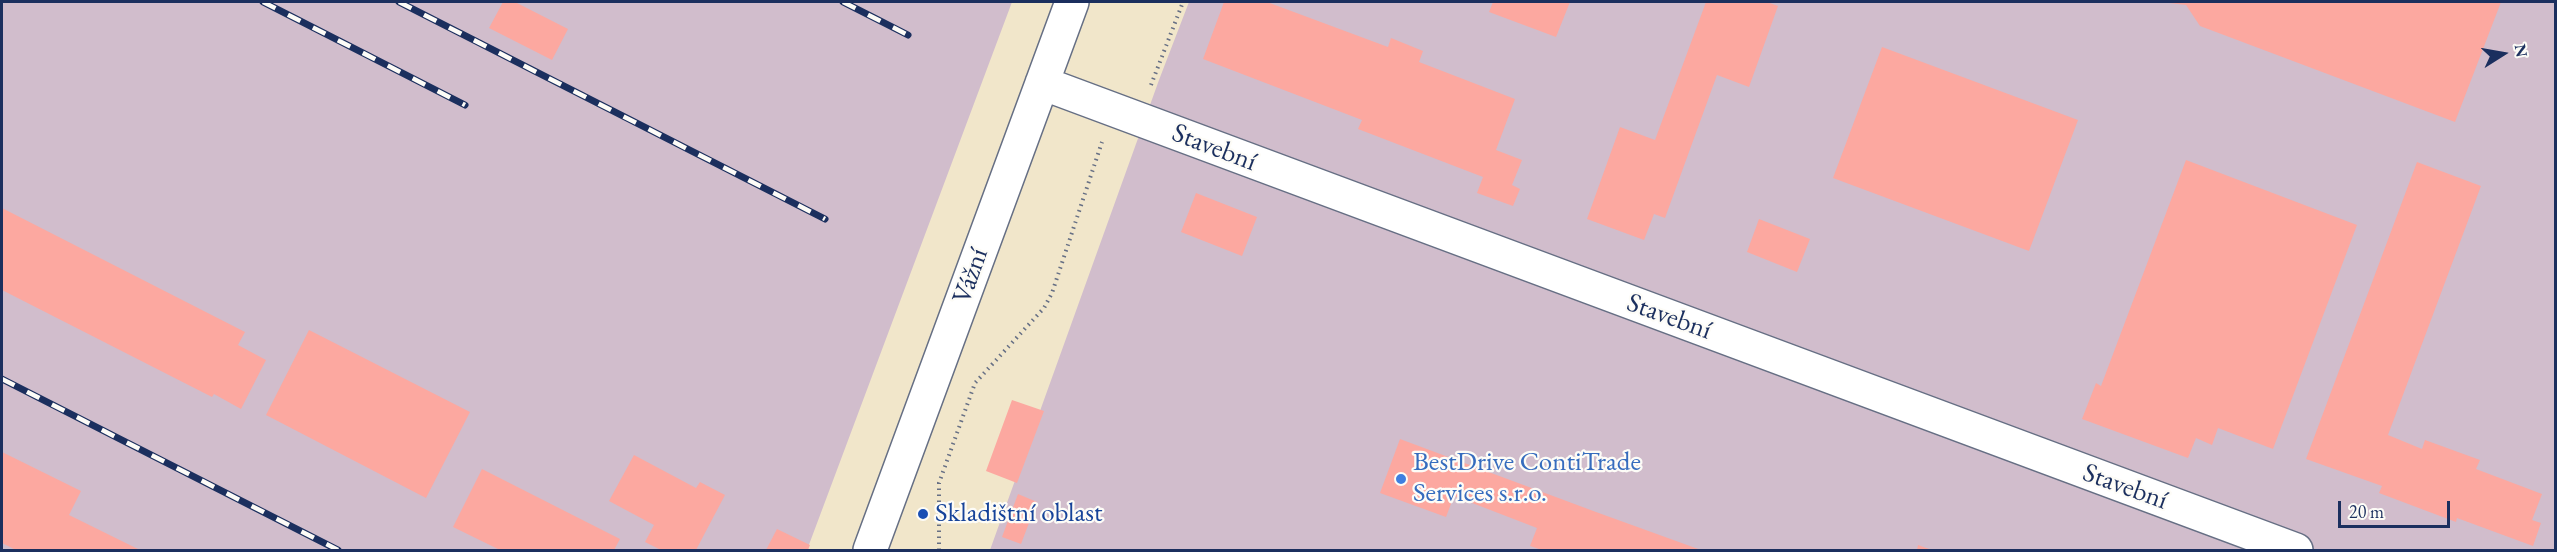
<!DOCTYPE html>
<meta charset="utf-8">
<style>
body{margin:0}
#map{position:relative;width:2557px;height:552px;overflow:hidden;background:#f1e6ca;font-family:"EB Garamond",serif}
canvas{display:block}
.frame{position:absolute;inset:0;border:3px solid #1b2f5e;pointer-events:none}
.north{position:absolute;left:2473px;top:24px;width:60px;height:60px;-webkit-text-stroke:4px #fdfcf7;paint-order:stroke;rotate:79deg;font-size:16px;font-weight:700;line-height:24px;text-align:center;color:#1b2f5e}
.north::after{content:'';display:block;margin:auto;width:21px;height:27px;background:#1b2f5e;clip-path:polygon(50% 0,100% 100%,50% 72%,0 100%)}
.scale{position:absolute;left:2338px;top:501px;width:112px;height:27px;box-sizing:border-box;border:3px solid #1b2f5e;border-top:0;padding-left:8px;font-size:18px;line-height:21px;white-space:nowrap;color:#1b2f5e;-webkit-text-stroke:4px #fdfcf7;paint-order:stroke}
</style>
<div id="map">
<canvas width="2557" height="552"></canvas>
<div class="frame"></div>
<div class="north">N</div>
<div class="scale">20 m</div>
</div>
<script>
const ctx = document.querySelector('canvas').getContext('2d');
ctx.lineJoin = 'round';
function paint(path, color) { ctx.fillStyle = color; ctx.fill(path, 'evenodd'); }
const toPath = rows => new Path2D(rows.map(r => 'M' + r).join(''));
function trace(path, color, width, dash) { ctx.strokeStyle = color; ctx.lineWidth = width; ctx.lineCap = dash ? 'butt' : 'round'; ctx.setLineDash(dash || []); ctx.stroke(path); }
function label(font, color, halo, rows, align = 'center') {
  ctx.font = font + ' "EB Garamond",serif'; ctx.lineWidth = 4.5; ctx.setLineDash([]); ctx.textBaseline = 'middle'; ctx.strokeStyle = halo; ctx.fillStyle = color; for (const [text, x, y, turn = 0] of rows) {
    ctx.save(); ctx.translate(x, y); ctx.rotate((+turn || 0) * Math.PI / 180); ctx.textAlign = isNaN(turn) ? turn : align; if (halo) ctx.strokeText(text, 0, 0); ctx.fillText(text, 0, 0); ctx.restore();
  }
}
const industrial = toPath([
 [2,2,1012,2,807,550,2,550],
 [1189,2,2555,2,2555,550,990,550,1159,80]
]);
const building = toPath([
 [503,2,515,2,568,29,552,60,489,28],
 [1224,2,1267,2,1388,47,1391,38,1423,51,1419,62,1515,99,1496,150,1522,160,1512,185,1520,189,1513,206,1477,193,1483,177,1358,129,1362,120,1203,59],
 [1493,2,1570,2,1556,37,1489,12],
 [1706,2,1767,2,1778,6,1749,87,1717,75,1665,218,1654,214,1644,240,1587,219,1620,127,1655,140],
 [2161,2,2501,2,2455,122,2200,26,2186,5],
 [1882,47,2078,120,2029,251,1833,178],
 [2186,160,2357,225,2273,449,2218,428,2212,445,2196,438,2188,458,2082,419,2096,383,2101,386],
 [2417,162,2481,186,2388,435,2422,449,2425,440,2480,460,2476,469,2542,494,2532,520,2541,523,2533,546,2457,518,2456,522,2379,493,2382,486,2306,459],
 [1196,193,1257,217,1242,256,1181,232],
 [2,208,245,332,238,345,266,360,241,409,214,394,212,397,2,290],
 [1759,219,1810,239,1797,272,1747,252],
 [309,330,470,412,426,498,266,415],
 [1012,400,1044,411,1017,483,986,471],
 [1400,439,1596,512,1701,550,1542,550,1530,546,1537,528,1454,496,1446,517,1380,493],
 [2,452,81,491,69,515,140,550,16,550,2,543],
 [634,455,696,488,700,482,725,495,696,550,661,550,645,542,654,525,609,501],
 [482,469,620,539,614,550,500,550,453,527],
 [1018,494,1037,502,1021,544,1002,537],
 [777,529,810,545,808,550,766,550],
 [1918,545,1932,550,1917,550]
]);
const path = toPath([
 [1151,85,1183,2],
 [939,550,939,483,975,383,1044,308,1052,293,1102,142]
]);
const minor = toPath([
 [1042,83,2296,550],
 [870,550,1072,2]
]);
const rail = toPath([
 [263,2,465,105],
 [399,2,825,219],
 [843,2,908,35],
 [2,379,338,550]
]);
const markers = [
 [1401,479,6,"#3f7fe0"],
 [923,514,6,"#1a4fb4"]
];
const streetNames = [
 ["Stavební",1214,148,21],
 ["Vážní",971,276,-70],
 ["Stavební",1669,317,20],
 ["Stavební",2125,487,20]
];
const shopNames = [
 ["BestDrive ContiTrade",1413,463],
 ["Services s.r.o.",1413,494]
];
const transitNames = [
 ["Skladištní oblast",935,514]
];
paint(industrial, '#d1bdcc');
paint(building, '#fca8a0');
trace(minor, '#666f84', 36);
trace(path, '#666f84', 4, [1.5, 4.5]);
trace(minor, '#fff', 33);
trace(rail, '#1b2f5e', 7);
trace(rail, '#fdfcf7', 4.5, [14]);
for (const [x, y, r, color] of markers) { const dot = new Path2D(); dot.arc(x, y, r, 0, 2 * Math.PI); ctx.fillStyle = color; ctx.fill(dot); trace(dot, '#fdfcf7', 2); }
label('27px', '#1b2f5e', '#fdfcf7', streetNames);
label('27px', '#366cbe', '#fdfcf7', shopNames, 'left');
label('27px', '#164399', '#fdfcf7', transitNames, 'left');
</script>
